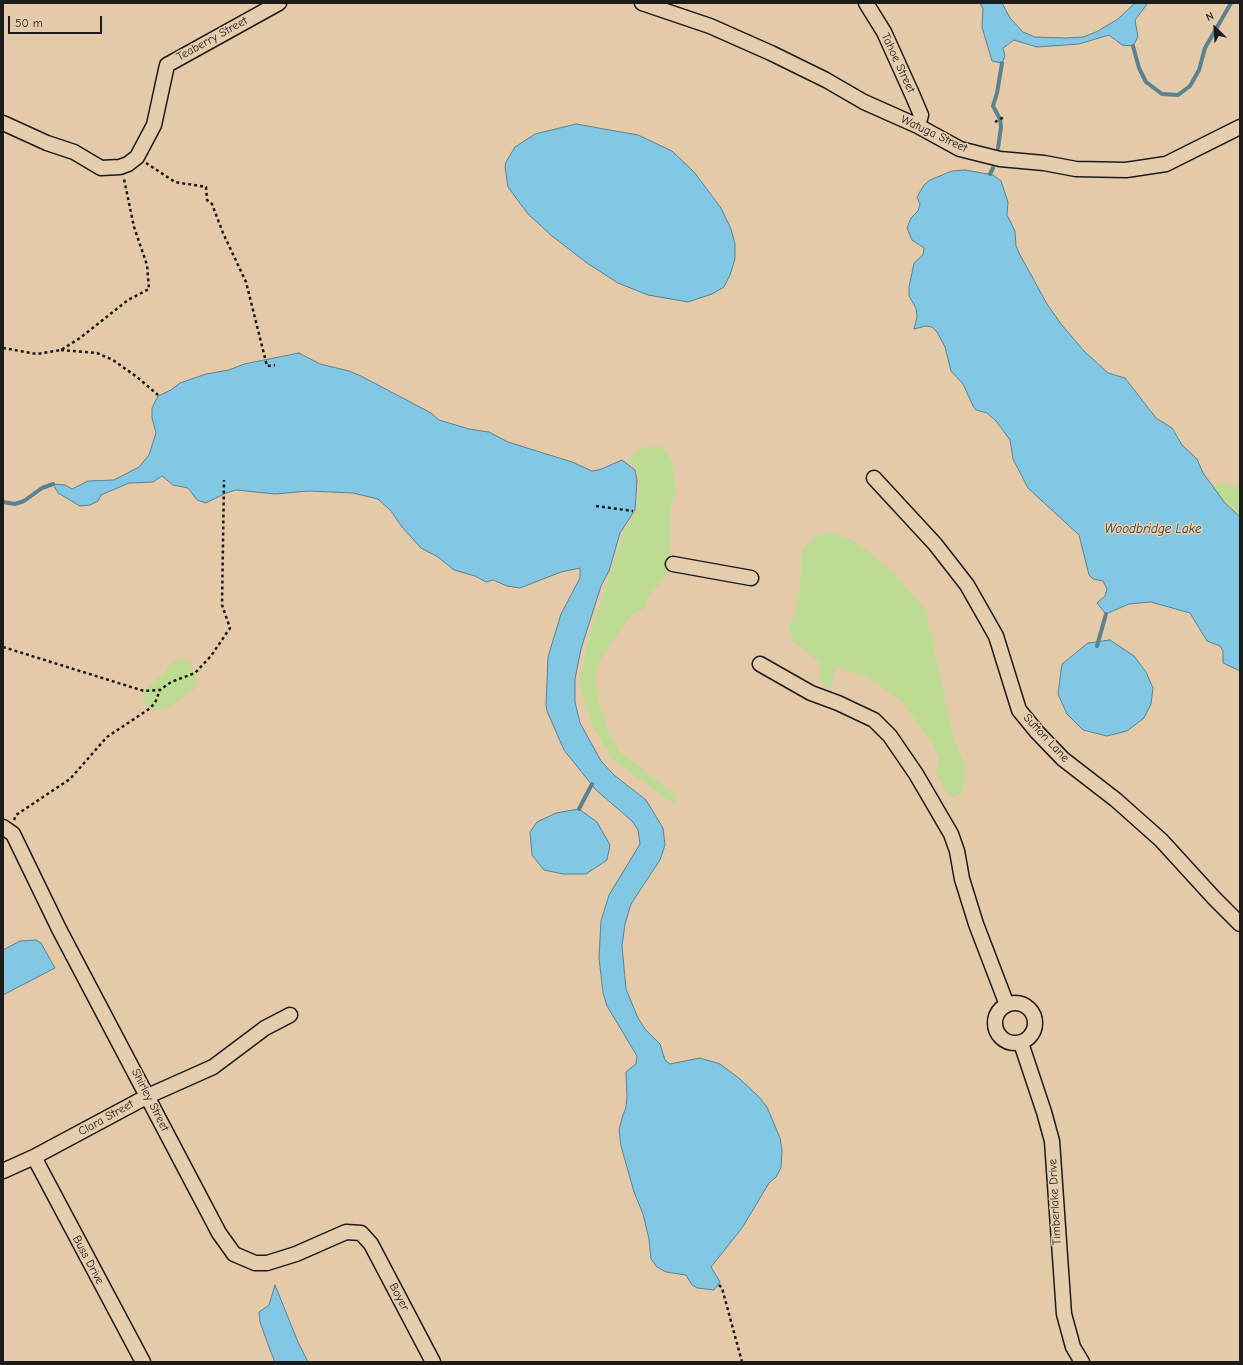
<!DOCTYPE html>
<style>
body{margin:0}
#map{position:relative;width:1243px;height:1365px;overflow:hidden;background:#e4caa8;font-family:"Comic Neue",sans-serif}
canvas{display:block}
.frame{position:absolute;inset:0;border:4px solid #1c1c1c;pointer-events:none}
.north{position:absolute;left:1195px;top:8px;width:40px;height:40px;-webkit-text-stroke:3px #e6cdae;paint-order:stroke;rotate:335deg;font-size:11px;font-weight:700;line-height:16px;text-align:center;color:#1c1c1c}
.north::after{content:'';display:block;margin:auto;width:14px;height:18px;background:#1c1c1c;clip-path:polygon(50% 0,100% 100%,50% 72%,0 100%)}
.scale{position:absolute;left:8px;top:16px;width:94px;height:18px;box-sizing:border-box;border:2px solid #1c1c1c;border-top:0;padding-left:5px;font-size:12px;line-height:14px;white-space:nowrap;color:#1c1c1c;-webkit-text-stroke:3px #e6cdae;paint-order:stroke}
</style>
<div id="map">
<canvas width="1243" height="1365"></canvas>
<div class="frame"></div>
<div class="north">N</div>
<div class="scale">50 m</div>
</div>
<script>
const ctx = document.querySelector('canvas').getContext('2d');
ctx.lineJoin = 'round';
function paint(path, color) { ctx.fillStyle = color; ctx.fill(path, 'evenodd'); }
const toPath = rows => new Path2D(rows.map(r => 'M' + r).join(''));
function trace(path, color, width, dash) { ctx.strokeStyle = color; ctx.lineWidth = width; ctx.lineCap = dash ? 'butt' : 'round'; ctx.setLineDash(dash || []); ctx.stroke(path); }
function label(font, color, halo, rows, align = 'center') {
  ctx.font = font + ' "Comic Neue",sans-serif'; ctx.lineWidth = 3; ctx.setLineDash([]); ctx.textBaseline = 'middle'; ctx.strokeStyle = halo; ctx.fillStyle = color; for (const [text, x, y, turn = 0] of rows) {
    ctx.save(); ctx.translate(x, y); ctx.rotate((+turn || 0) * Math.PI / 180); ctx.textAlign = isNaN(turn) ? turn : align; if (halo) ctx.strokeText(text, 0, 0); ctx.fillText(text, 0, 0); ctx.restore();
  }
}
const green = toPath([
 [651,446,663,447,673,462,676,493,671,508,671,562,666,577,648,596,647,607,633,614,624,624,600,660,595,676,598,698,610,735,620,752,676,795,675,805,612,759,591,723,579,683,589,637,624,531,635,512,639,491,639,477,634,465,627,462,638,449],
 [1220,483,1240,487,1240,517,1229,509,1213,488],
 [831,532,853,540,885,565,923,606,928,619,954,739,966,768,962,793,952,798,946,791,936,773,939,759,932,743,901,700,869,678,836,667,832,686,827,687,819,680,820,663,792,640,788,627,795,614,800,586,802,550,814,537],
 [187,658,197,678,194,690,170,706,156,710,149,709,142,696,144,691,165,672,167,666,180,659]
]);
const water = toPath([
 [980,3,1002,3,1010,18,1023,32,1035,37,1065,38,1083,37,1096,32,1118,19,1135,3,1148,3,1135,20,1138,37,1133,46,1122,45,1109,35,1079,44,1037,47,1014,40,1003,48,1005,56,1002,63,992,61,982,27,983,9,980,3],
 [576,124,638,135,672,151,694,172,721,208,731,229,735,244,735,259,730,275,724,287,712,294,688,302,648,295,618,283,587,263,552,236,528,214,508,187,505,167,506,162,515,147,535,134,576,124],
 [965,170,993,175,1001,181,1008,202,1007,215,1015,231,1016,246,1019,253,1047,304,1061,324,1084,351,1108,373,1125,378,1156,418,1172,428,1182,445,1197,459,1203,473,1225,503,1240,517,1240,671,1223,663,1223,651,1220,646,1207,641,1190,613,1151,602,1129,604,1106,614,1097,603,1105,596,1107,589,1103,581,1093,579,1089,575,1079,535,1028,488,1013,459,1010,440,996,421,987,413,976,410,973,406,963,384,951,371,945,347,937,332,932,327,926,326,914,329,917,317,916,308,909,296,909,287,914,263,923,255,924,248,912,240,907,228,911,218,918,211,920,204,917,197,924,185,930,180,952,171,965,170],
 [299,353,320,364,349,371,361,376,431,413,439,420,469,429,489,432,508,442,572,462,592,471,599,470,622,460,635,470,637,480,635,510,620,533,609,571,601,586,581,649,575,679,575,702,580,723,601,761,614,775,646,800,663,828,665,845,660,860,631,904,625,924,622,946,626,989,638,1018,645,1029,660,1044,665,1060,670,1064,700,1058,720,1064,740,1079,759,1097,767,1107,780,1138,782,1150,781,1168,776,1177,769,1183,742,1228,711,1267,720,1282,714,1290,697,1288,692,1285,686,1275,666,1272,657,1267,651,1259,649,1239,643,1214,634,1192,621,1146,619,1130,622,1118,626,1107,627,1096,626,1072,636,1064,637,1056,607,1006,603,993,599,958,601,921,609,895,640,844,638,830,632,821,596,790,564,750,547,711,546,705,548,657,561,614,580,578,580,568,561,572,520,588,507,586,493,580,486,582,475,576,454,570,438,557,421,548,402,527,391,511,378,499,353,493,309,491,275,494,236,490,226,493,206,503,197,500,188,488,173,485,162,476,153,482,129,483,101,495,98,501,90,505,80,506,58,493,53,484,65,485,72,489,88,481,114,480,139,467,149,455,156,433,152,418,152,408,158,396,171,390,180,383,206,374,229,370,244,364,299,353],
 [1110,640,1134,656,1146,672,1153,688,1151,704,1144,718,1127,731,1107,736,1083,730,1067,714,1058,694,1062,664,1088,643,1110,640],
 [579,809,597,822,610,845,607,860,586,874,563,874,544,870,532,855,530,832,537,822,556,813,579,809],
 [36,940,41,943,55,968,3,995,3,950,20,941,36,940],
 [275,1285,298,1342,308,1362,275,1362,270,1350,260,1322,259,1312,269,1305,275,1285]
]);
const stream = toPath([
 [1133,46,1139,68,1146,82,1162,94,1178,95,1190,86,1199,70,1205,48,1231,3],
 [998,148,1001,127,1000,119,993,106,997,93,1002,63],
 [990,174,993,168],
 [3,502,15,504,24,501,42,488,53,484],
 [1097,646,1106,614],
 [579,809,592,784]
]);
const path = toPath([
 [995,122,1004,117],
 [146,163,175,182,206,187,207,200,212,204,223,233,246,282,267,366,275,365],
 [3,348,37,354,61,350,80,338,128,300,149,289,147,265,134,227,124,179],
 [61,350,97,353,113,360,137,377,158,395],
 [596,506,633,511],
 [3,647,144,691,160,690,171,682,195,673,211,656,230,628,222,605,224,480],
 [14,820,16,815,70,779,107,737,149,709,155,703,160,690],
 [719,1285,722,1288,742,1362]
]);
const minor = toPath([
 [642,3,710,26,771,53,826,80,864,102,918,126,960,149,1000,159,1044,163,1076,169,1126,170,1166,164,1240,127],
 [866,3,884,32,912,94,921,115,918,126],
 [3,123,47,143,74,152,101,168,120,167,128,164,137,157,154,125,167,65,279,3],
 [874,478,935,544,967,585,996,636,1019,710,1037,732,1063,759,1116,800,1161,840,1214,898,1240,924],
 [673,564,751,578],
 [760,664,811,693,838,703,874,720,890,736,916,774,951,834,957,851,962,879,976,924,1007,1005],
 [3,827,13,834,59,929,219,1233,234,1254,255,1263,267,1263,296,1254,346,1232,361,1233,371,1244,433,1362],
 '995 1023a20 20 0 1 1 40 0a20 20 0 1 1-40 0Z',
 [1021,1043,1044,1112,1052,1141,1064,1314,1073,1347,1082,1362],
 [34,1157,143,1362],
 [3,1171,34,1157,148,1096,213,1067,265,1028,290,1015]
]);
const streetNames = [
 ["Teaberry Street",212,39,-29],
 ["Tahoe Street",898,63,65],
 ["Watuga Street",934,134,25],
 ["Sutton Lane",1046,738,47],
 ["Shirley Street",150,1100,63],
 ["Clara Street",106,1118,-29],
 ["Timberlake Drive",1055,1202,-93],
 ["Buss Drive",88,1260,62],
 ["Boyer",399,1297,62]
];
const waterNames = [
 ["Woodbridge Lake",1153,529]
];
paint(green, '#bedb93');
paint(water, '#82c7e3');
trace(water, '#598393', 1);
trace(stream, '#598393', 4);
trace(minor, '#1c1c1c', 17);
trace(path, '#1c1c1c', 2.5, [3, 3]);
trace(minor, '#e6cdae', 14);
label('12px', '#1c1c1c', '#e6cdae', streetNames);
label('italic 13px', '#303e44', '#e6cdae', waterNames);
</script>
